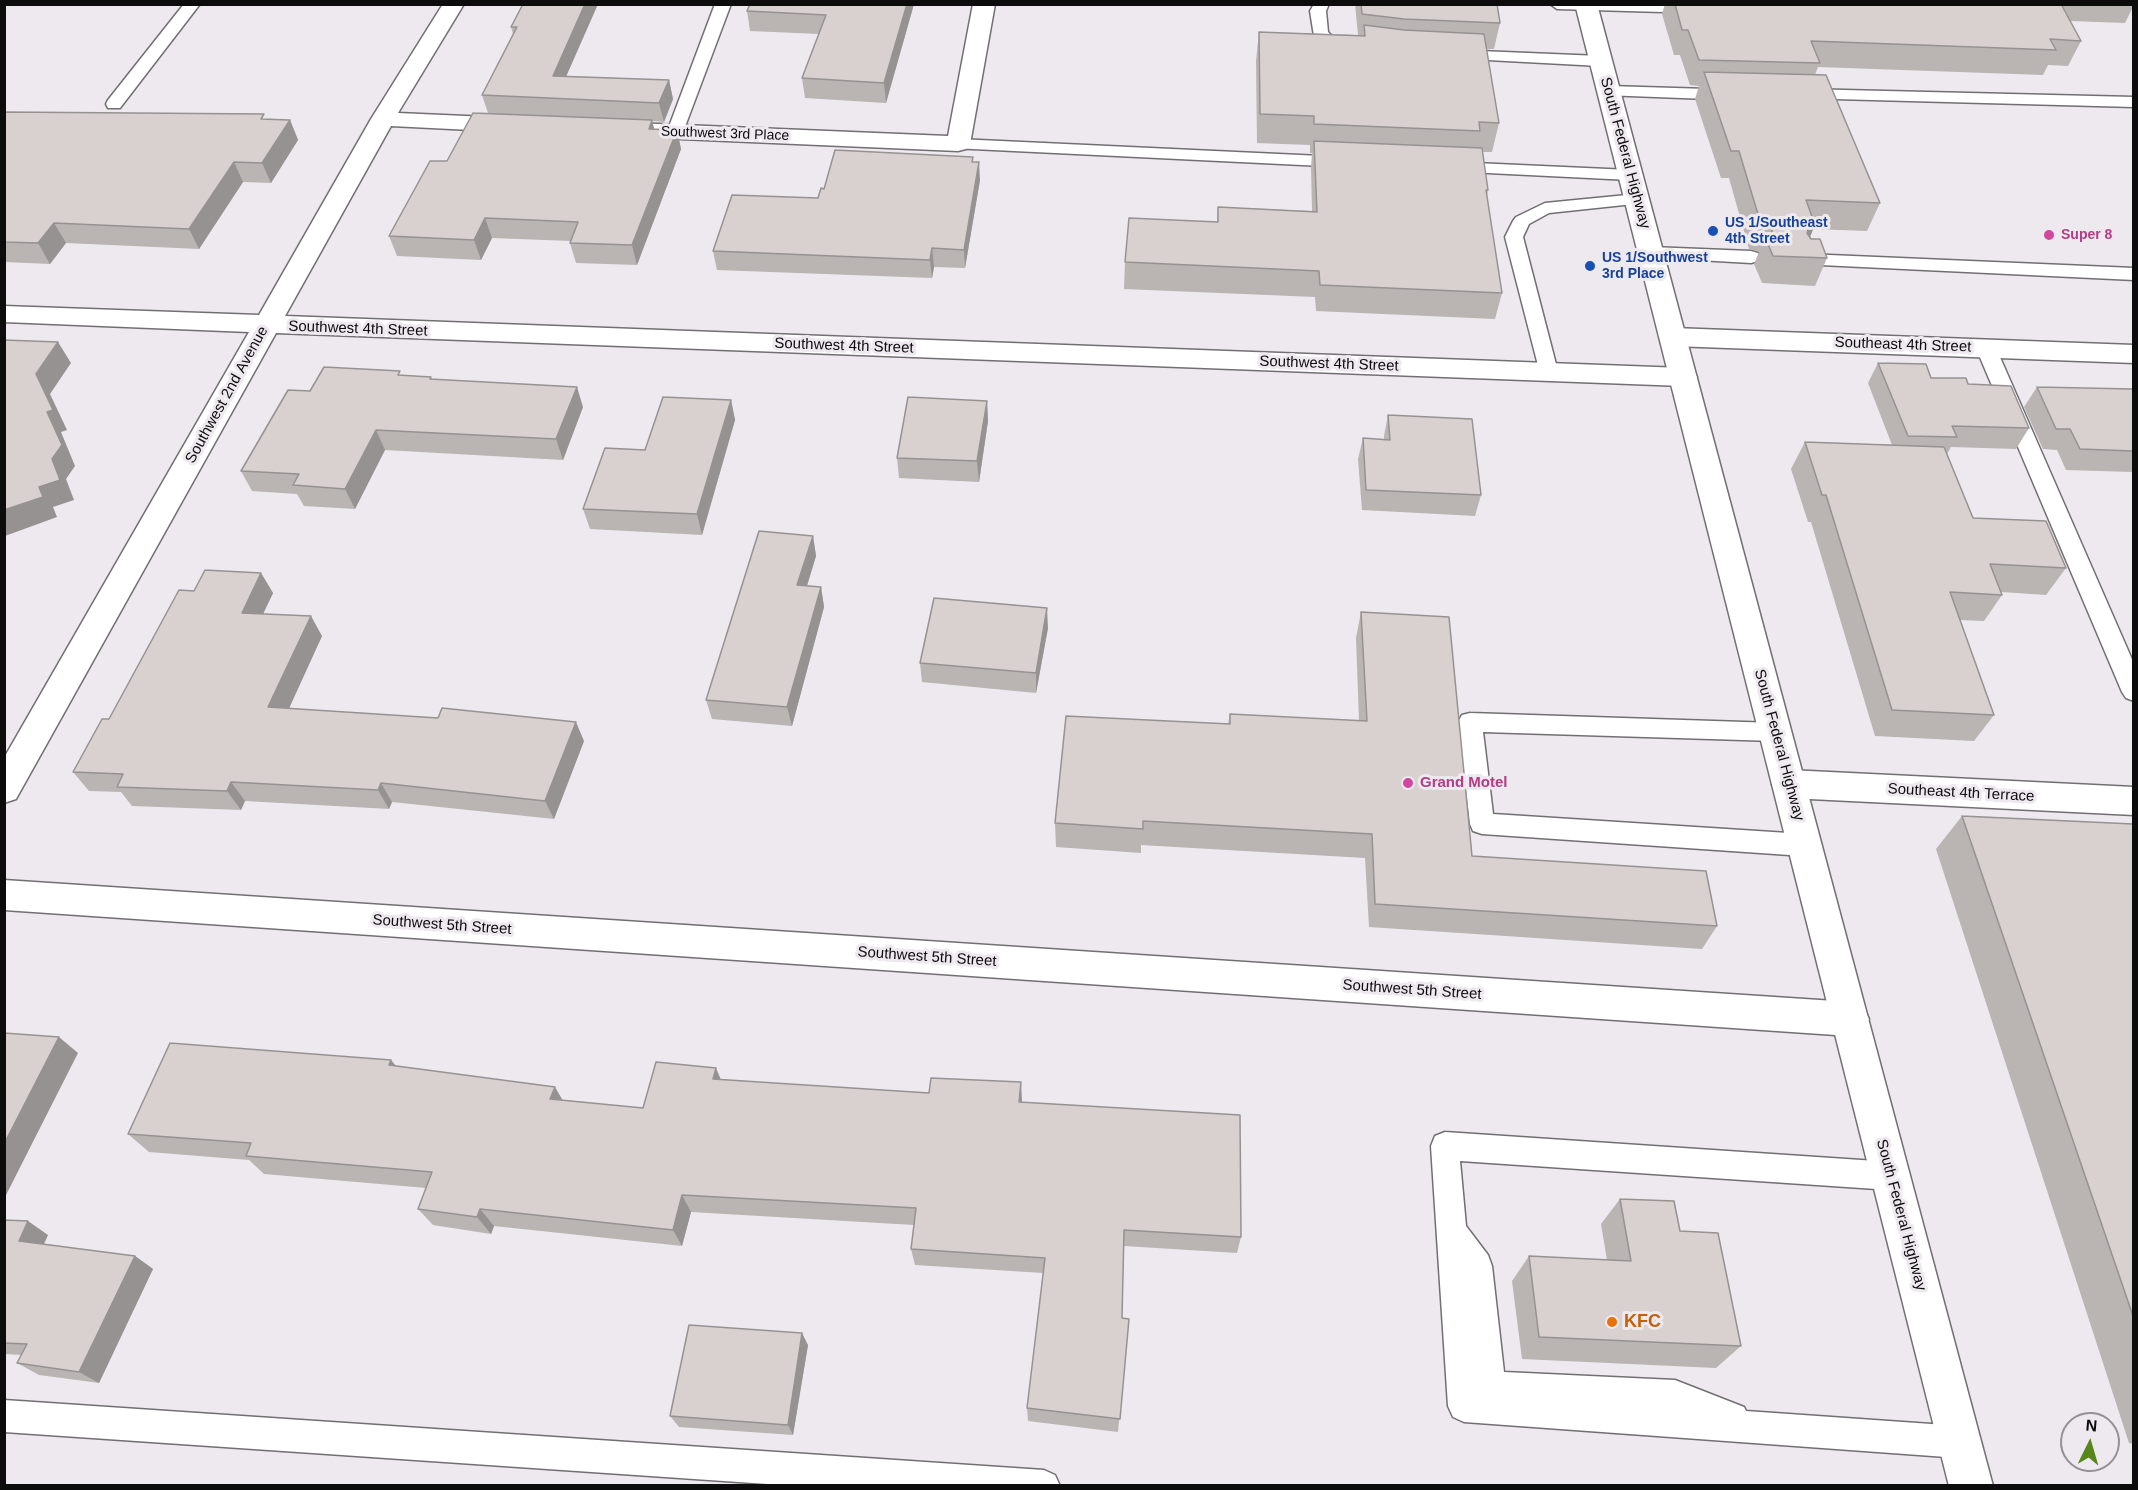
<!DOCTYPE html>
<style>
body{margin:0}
#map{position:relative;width:2138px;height:1490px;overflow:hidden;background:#ede9ee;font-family:Arial,sans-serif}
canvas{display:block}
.frame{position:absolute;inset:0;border:6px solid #0d0c0d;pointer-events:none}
.north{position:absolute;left:2060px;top:1412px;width:60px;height:60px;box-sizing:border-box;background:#ede9ee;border:2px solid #939194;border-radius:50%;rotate:5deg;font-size:16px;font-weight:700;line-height:24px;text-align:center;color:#0d0c0d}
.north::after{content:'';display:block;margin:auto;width:21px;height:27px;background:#57871b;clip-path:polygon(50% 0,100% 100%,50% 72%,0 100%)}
</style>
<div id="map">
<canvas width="2138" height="1490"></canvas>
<div class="frame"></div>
<div class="north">N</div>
</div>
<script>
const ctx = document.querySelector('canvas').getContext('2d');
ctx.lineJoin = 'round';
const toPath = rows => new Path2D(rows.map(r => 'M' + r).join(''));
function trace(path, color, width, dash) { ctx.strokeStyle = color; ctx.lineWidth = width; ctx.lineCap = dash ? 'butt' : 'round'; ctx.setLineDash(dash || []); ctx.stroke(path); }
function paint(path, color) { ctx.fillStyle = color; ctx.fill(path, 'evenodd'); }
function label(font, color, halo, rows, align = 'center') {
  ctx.font = font + ' Arial,sans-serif'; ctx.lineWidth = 6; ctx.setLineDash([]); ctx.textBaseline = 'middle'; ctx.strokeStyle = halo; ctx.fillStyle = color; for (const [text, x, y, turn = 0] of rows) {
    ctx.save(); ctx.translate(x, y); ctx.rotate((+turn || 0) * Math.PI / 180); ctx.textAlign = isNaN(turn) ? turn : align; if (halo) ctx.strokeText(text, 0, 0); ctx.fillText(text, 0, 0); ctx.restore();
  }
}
const service = toPath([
 [184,4,200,4,120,108,108,108,106,104,108,100,184,4],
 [715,4,731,4,683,132,681,136,675,137,669,136,667,132,715,4],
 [1314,4,1329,4,1326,11,1328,32,1335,39,1355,43,1357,46,1355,49,1349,51,1324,46,1314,36,1310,11,1314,4],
 [1550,4,1703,4,1706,8,1698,13,1557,9,1550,4],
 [1456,50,1600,56,1608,61,1600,66,1450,58,1448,55,1456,50],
 [1609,86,1708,89,1729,87,1737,92,1729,97,1708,99,1603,95,1601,91,1609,86],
 [1803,89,2134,97,2134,107,1797,98,1795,94,1797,90,1803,89],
 [958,139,1343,157,1349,158,1352,162,1349,166,1343,167,952,148,949,144,952,140,958,139],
 [1453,162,1630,170,1636,171,1639,175,1636,179,1630,180,1447,171,1444,167,1447,163,1453,162],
 [1637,194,1643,195,1646,199,1643,203,1549,213,1529,224,1523,237,1558,372,1555,377,1548,378,1541,377,1505,237,1513,221,1516,217,1545,203,1637,194],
 [1651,247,1751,251,1758,253,1760,257,1758,261,1751,263,1645,257,1642,253,1645,249,1651,247],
 [1806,254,2134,268,2134,280,1799,264,1797,260,1799,256,1806,254],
 [1986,342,1993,344,1996,348,2134,664,2134,701,2126,698,2122,692,1976,348,1979,344,1986,342],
 [1470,713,1775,723,1783,725,1787,732,1783,739,1775,741,1483,732,1493,814,1804,834,1813,838,1817,845,1813,852,1804,856,1482,834,1473,831,1470,824,1458,722,1462,715,1470,713],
 [1445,1132,1891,1162,1901,1166,1905,1176,1901,1186,1891,1190,1460,1161,1466,1226,1488,1255,1492,1266,1504,1372,1675,1380,1744,1407,1746,1411,1960,1426,1971,1431,1976,1442,1971,1453,1960,1458,1464,1422,1453,1417,1448,1406,1431,1146,1435,1136,1445,1132],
 [4,1400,1044,1470,1055,1475,1060,1486,797,1486,4,1432,4,1400]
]);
const minor = toPath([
 [443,4,464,4,398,113,511,118,519,120,523,125,519,130,511,132,391,126,285,316,1683,368,1693,371,1697,377,1693,383,1683,386,276,333,16,799,4,803,4,758,249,332,4,322,4,306,259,315,371,119,443,4],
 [973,4,995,4,970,144,966,149,958,151,634,137,626,135,622,130,626,125,634,123,948,136,973,4],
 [1673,328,2134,345,2134,363,1673,346,1664,343,1660,337,1664,331,1673,328],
 [1789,770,2134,787,2134,815,1789,798,1777,794,1772,784,1777,774,1789,770],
 [4,880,1850,1002,1863,1007,1869,1019,1863,1031,1850,1036,4,910,4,880]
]);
const primary = toPath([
 [1575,4,1597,4,1993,1486,1949,1486,1575,4]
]);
const wall = toPath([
 [523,4,598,4,566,76,669,80,673,99,664,122,652,121,654,129,677,130,681,149,637,265,576,263,570,243,571,241,492,238,481,260,397,256,389,236,447,161,488,113,482,95,513,34,511,27],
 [914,4,886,103,805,98,802,78,819,34,750,31,747,11],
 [1355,4,1497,4,1500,23,1494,49,1486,49,1499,123,1492,152,1482,152,1488,190,1487,196,1502,293,1495,319,1316,311,1315,297,1124,289,1125,262,1217,222,1218,207,1312,211,1311,167,1312,153,1310,153,1310,145,1257,143,1256,61,1259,32,1358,35],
 [1665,4,2133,4,2133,7,2125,23,2070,21,2081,41,2068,66,2048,65,2043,75,1818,67,1815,75,1880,203,1867,231,1813,229,1810,237,1827,258,1815,286,1762,283,1754,264,1759,252,1749,249,1729,178,1721,178,1695,99,1699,86,1690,85,1680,55,1674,55,1662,14],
 [4,112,290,120,298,140,271,183,243,182,199,249,66,243,50,264,4,262],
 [973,162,980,180,965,268,934,267,932,278,717,270,713,251,818,198,824,189],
 [1878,363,1931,378,1968,384,2029,428,2016,449,1951,447,1947,454,1973,518,2066,568,2046,595,2001,592,2002,595,1984,621,1960,620,1994,715,1974,741,1875,736,1811,522,1808,522,1791,469,1805,442,1892,445,1868,383],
 [402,376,431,377,432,379,583,407,563,460,385,450,355,509,304,506,297,494,252,491,241,471,310,391],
 [2037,387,2133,389,2133,472,2066,470,2057,450,2043,449,2024,407],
 [731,400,735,420,702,535,590,529,583,509,645,450],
 [987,401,988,421,979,482,899,478,897,458],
 [1388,415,1481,495,1475,516,1362,510,1358,459,1363,438,1384,440,1384,436],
 [813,536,816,556,807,586,821,587,824,607,792,726,712,719,706,700],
 [261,573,273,593,263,614,322,636,289,708,584,741,554,819,392,802,389,809,245,801,241,810,132,806,121,792,89,791,73,772,194,591],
 [1361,612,1472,856,1717,926,1702,949,1369,927,1365,858,1141,845,1141,853,1056,847,1055,823,1228,724,1230,714,1359,721,1356,638],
 [1048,628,1036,693,922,682,920,663],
 [1962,816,2133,824,2133,1444,2129,1443,1936,849],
 [391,1060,396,1066,562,1100,643,1108,720,1079,1022,1103,1241,1237,1237,1253,1124,1246,1122,1318,1129,1319,1118,1432,1028,1421,1027,1408,1043,1273,915,1265,911,1249,914,1225,691,1212,682,1246,494,1226,491,1234,433,1225,418,1209,426,1188,264,1174,249,1160,149,1152,128,1134],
 [1620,1199,1680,1231,1741,1346,1716,1368,1522,1359,1512,1281,1529,1256,1607,1260,1601,1224],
 [4,1220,48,1235,44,1244,135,1256,153,1269,99,1383,39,1375,17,1363,22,1355,4,1354],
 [808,1345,793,1435,679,1427,670,1416]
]);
const shadedWall = toPath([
 [585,4,598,4,558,95,553,76],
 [907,4,914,4,886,103,884,83],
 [669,80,673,99,664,122,659,103],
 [290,120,298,140,271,183,262,163],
 [652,120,657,140,649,129],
 [677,130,681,149,637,265,632,245],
 [234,162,243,182,199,249,189,229],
 [979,162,980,180,965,268,964,250],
 [485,218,492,238,481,260,474,240],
 [54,223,66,243,50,264,38,243],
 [1815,225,1803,253,1797,255,1809,227],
 [932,248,934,267,932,278,930,260],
 [58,342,71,363,50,394,67,430,61,432,75,466,66,479,74,500,53,507,57,517,5,536,4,510,39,487,52,459,47,412,36,374],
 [577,387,583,407,563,460,556,439],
 [731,400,735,420,702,535,697,514],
 [987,401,988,421,979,482,977,461],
 [376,430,385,450,355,509,345,489],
 [813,536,816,556,801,605,797,585],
 [261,573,273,593,254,633,242,613],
 [821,587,824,607,792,726,787,707],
 [1047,608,1048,628,1036,693,1036,673],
 [311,616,322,636,281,726,268,707],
 [576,722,584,741,554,819,545,801],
 [231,782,245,801,241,810,227,791],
 [381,783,392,802,389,809,378,790],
 [59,1037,78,1053,4,1199,4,1144],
 [391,1060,406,1079,389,1065],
 [716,1068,724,1087,713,1079],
 [1021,1082,1022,1101,1020,1121,1019,1102],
 [555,1087,566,1106,550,1099],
 [682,1195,691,1212,682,1246,673,1230],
 [480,1209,494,1226,491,1234,477,1217],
 [28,1221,48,1235,39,1254,19,1241],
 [135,1256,153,1269,99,1383,79,1372],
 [802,1333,808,1345,793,1435,788,1425]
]);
const building = toPath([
 [523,4,585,4,553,76,669,80,659,103,482,95,517,27,511,27,523,4],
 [750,4,907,4,884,83,802,78,826,15,747,11,750,4],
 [1361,4,1497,4,1500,23,1404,19,1362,14,1361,4],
 [1675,4,2061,4,2081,41,2050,39,2056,50,1811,41,1820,63,1699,60,1688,30,1682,30,1675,4],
 [1364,25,1404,30,1484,34,1499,123,1479,122,1480,131,1314,124,1314,116,1260,114,1259,32,1365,36,1364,25],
 [1704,72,1826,75,1880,203,1806,200,1815,225,1809,227,1807,233,1811,239,1820,239,1827,258,1773,256,1765,237,1771,234,1773,228,1770,223,1760,221,1739,151,1731,151,1704,72],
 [4,112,264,114,261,119,290,120,262,163,234,162,189,229,54,223,38,243,4,242,4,112],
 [473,113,652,120,649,129,677,130,632,245,570,243,578,222,485,218,474,240,389,236,430,161,447,161,473,113],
 [1314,141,1482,148,1488,190,1486,190,1502,293,1320,285,1319,271,1125,262,1129,218,1218,222,1218,207,1317,212,1314,141],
 [835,150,973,157,972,162,979,162,964,250,932,248,930,260,713,251,732,195,818,198,821,188,824,189,835,150],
 [4,340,58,342,36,374,53,410,47,412,62,445,52,459,60,480,39,487,43,497,4,510,4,340],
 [1878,363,1926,364,1931,378,1966,378,1968,384,2011,386,2029,428,1952,426,1957,437,1908,436,1878,363],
 [324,367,400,371,398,375,431,377,430,379,577,387,556,439,376,430,345,489,293,485,299,474,241,471,288,390,310,391,324,367],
 [2037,387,2133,389,2133,451,2080,449,2070,429,2056,429,2037,387],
 [663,397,731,400,697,514,583,509,605,448,645,450,663,397],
 [908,397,987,401,977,461,897,458,908,397],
 [1388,415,1472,419,1481,495,1366,490,1363,438,1390,440,1388,415],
 [1805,442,1944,447,1973,518,2046,521,2066,568,1990,564,2002,595,1950,592,1994,715,1892,710,1826,495,1822,495,1805,442],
 [759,531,813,536,797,585,821,587,787,707,706,700,759,531],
 [205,570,261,573,242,613,311,616,268,707,438,718,442,708,576,722,545,801,381,783,378,790,231,782,227,791,117,787,123,774,73,772,102,719,109,719,179,590,194,591,205,570],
 [934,598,1047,608,1036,673,920,663,934,598],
 [1361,612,1449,617,1472,856,1706,871,1717,926,1375,904,1372,834,1143,821,1143,829,1055,823,1066,716,1230,724,1230,714,1367,721,1361,612],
 [1962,816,2133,824,2133,1316,1962,816],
 [4,1033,59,1037,4,1144,4,1033],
 [170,1043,391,1060,389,1065,555,1087,550,1099,643,1108,656,1062,716,1068,713,1079,929,1093,931,1078,1021,1082,1019,1102,1240,1115,1241,1237,1124,1230,1122,1318,1129,1319,1120,1419,1027,1408,1045,1258,911,1249,916,1208,682,1195,673,1230,480,1209,477,1217,418,1209,432,1172,246,1156,251,1143,128,1134,170,1043],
 [1620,1199,1674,1201,1680,1231,1718,1233,1741,1346,1539,1337,1529,1256,1631,1261,1620,1199],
 [4,1220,28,1221,19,1241,135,1256,79,1372,17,1363,27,1344,4,1343,4,1220],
 [689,1325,802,1333,788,1425,670,1416,689,1325]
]);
const markers = [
 [1713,231,6,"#1a4fb4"],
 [2049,235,6,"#d1479c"],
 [1590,266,6,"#1a4fb4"],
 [1408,783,6,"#d1479c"],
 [1612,1322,6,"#e8710a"]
];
const farStreetnames = [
 ["Southwest 3rd Place",725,134,2]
];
const farTransitnames = [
 ["US 1/Southeast",1725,223],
 ["4th Street",1725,239],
 ["US 1/Southwest",1602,258],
 ["3rd Place",1602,274]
];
const farHotelnames = [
 ["Super 8",2061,235]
];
const streetNames = [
 ["South Federal Highway",1625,153,75],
 ["Southwest 4th Street",358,329,2],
 ["Southeast 4th Street",1903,345,2],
 ["Southwest 4th Street",844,346,2],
 ["Southwest 4th Street",1329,364,2],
 ["Southwest 2nd Avenue",227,395,-61],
 ["South Federal Highway",1779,745,75],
 ["Southeast 4th Terrace",1961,793,3],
 ["Southwest 5th Street",442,925,4],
 ["Southwest 5th Street",927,957,4],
 ["Southwest 5th Street",1412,990,4],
 ["South Federal Highway",1901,1215,75]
];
const hotelNames = [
 ["Grand Motel",1420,783]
];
const nearFoodnames = [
 ["KFC",1624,1322]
];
trace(service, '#726f73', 3);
trace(minor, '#726f73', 3);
trace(primary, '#726f73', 3);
paint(service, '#fff');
paint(minor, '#fff');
paint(primary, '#fff');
paint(wall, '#bab4b3');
paint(shadedWall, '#979292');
paint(building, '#d8d1d0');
trace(building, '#979292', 1.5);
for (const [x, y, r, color] of markers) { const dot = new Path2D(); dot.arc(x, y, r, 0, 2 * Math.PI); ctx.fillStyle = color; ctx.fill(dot); trace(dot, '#ede9ee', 2); }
label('14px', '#0d0c0d', '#ede9ee', farStreetnames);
label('bold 14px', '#164399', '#ede9ee', farTransitnames, 'left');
label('bold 14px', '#b23c85', '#ede9ee', farHotelnames, 'left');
label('15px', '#0d0c0d', '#ede9ee', streetNames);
label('bold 15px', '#b23c85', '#ede9ee', hotelNames, 'left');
label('bold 18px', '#c56008', '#ede9ee', nearFoodnames, 'left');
</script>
